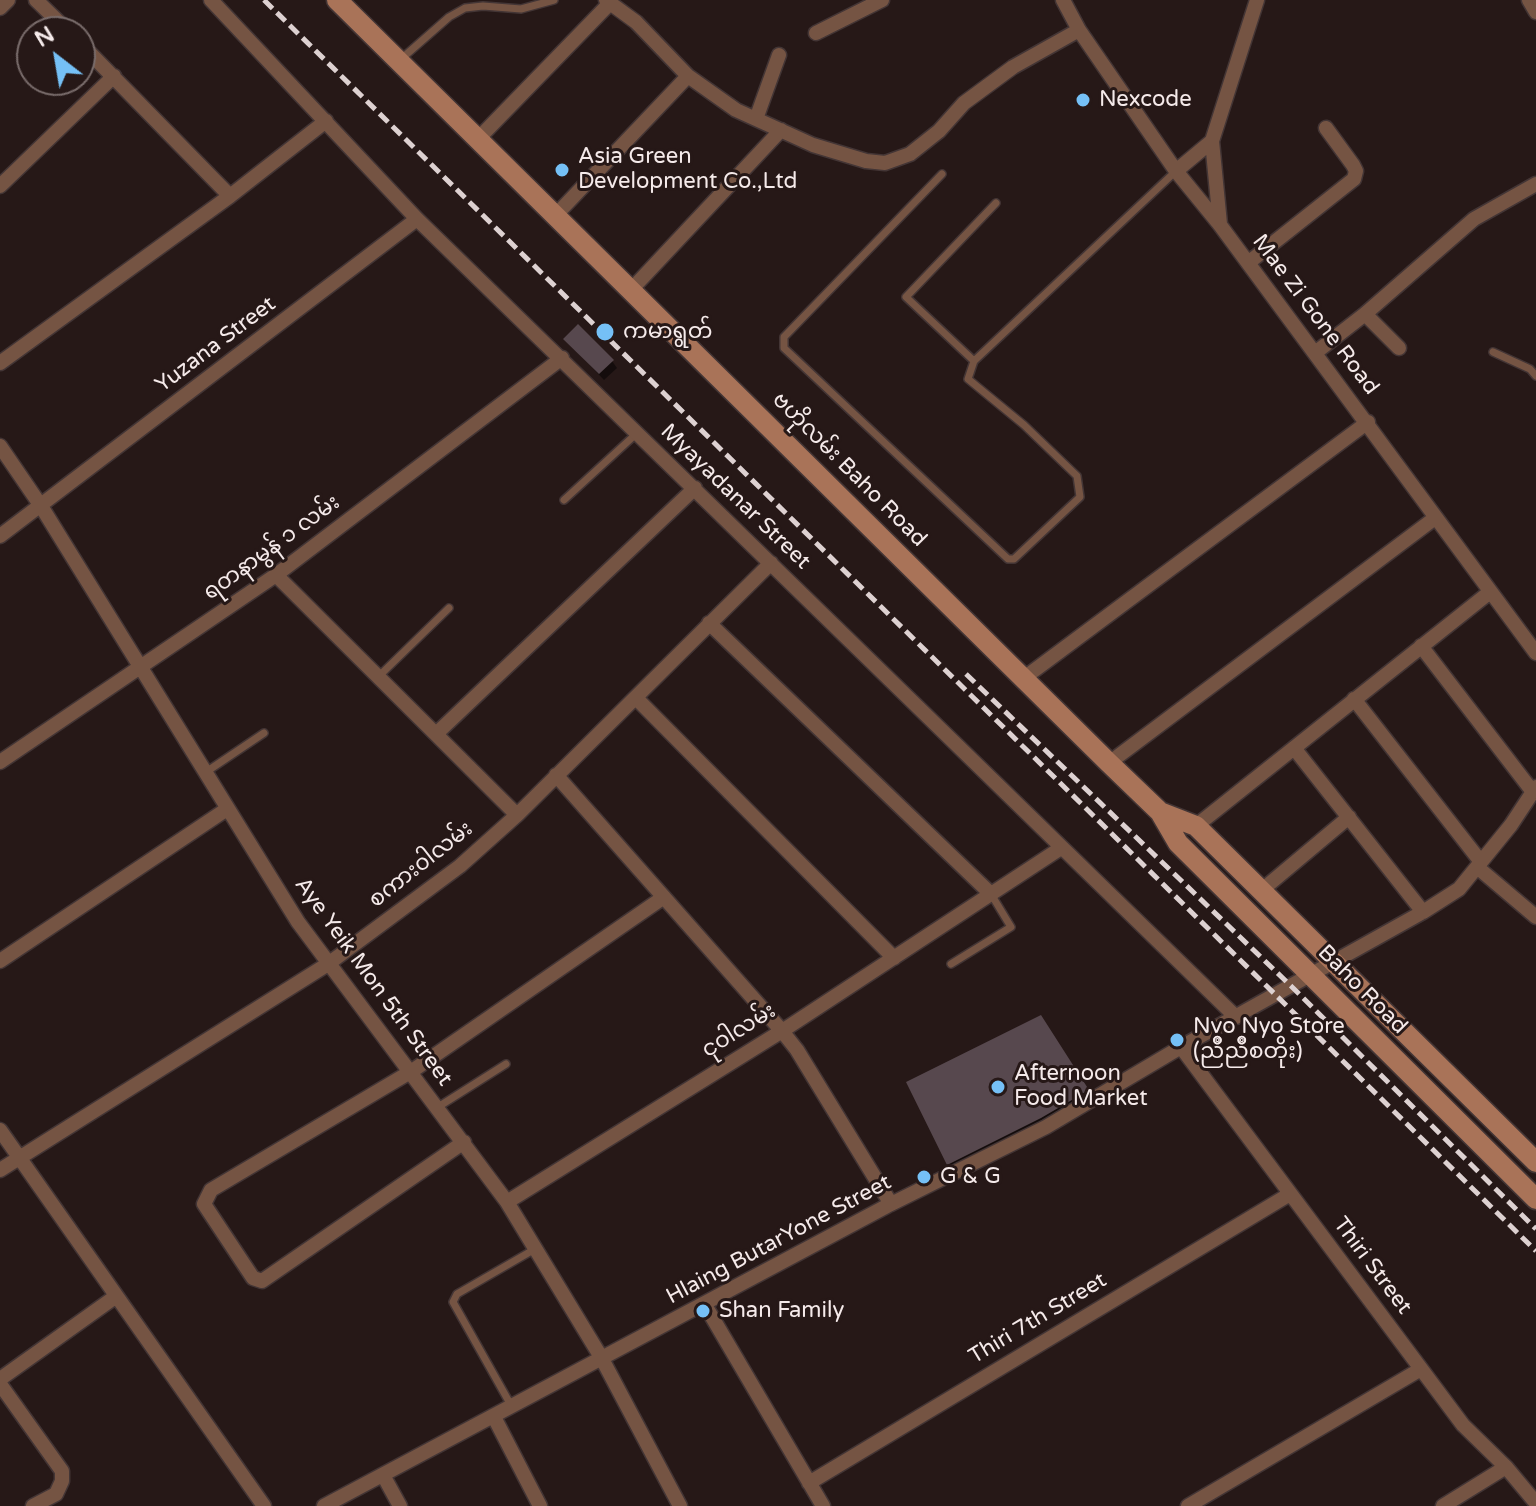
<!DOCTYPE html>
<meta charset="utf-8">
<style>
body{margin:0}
#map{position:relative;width:1536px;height:1506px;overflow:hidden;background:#261817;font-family:"Varela Round",sans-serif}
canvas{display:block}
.north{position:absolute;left:16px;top:16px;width:80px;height:80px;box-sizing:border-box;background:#261817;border:2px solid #796c6b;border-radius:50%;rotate:329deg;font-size:22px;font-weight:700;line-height:32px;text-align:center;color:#f5eaea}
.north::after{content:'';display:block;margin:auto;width:28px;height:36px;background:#75c0f6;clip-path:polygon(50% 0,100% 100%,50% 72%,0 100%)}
</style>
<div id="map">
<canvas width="1536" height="1506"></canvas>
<div class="north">N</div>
</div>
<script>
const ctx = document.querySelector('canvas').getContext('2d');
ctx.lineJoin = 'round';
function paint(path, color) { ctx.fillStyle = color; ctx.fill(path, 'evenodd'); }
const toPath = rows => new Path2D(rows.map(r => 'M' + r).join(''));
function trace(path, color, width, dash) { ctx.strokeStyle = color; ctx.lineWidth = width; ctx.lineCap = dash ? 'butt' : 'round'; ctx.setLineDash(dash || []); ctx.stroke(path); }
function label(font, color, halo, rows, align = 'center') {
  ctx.font = font + ' "Varela Round","Noto Sans Myanmar",sans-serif'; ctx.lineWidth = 6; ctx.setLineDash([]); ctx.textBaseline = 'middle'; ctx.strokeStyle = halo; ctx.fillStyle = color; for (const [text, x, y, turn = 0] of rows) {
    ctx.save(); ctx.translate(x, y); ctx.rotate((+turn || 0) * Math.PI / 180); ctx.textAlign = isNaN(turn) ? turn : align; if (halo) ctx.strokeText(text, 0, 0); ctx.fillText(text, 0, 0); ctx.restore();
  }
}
const shadow = toPath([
 [566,340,612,361,617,368,604,380],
 [1087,1091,1096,1106,1050,1133,958,1179,949,1164]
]);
const building = toPath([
 [578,324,614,360,599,374,563,339],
 [1041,1015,1089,1090,1041,1118,947,1165,906,1082]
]);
const lane = toPath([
 [400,60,449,17,465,8,483,6,521,9,554,0],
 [942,174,784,337,784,348,1008,559,1014,559,1080,497,1077,476,1024,425,968,379,974,361,1176,171],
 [1493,352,1530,369,1536,376],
 [974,361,906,297,996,203],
 [564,500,636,434],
 [378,677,449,608],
 [206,772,264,733],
 [951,964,1011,927,991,894],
 [438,1107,506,1064],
 [512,1407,453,1302,457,1294,535,1249]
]);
const street = toPath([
 [36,0,69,32],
 [211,0,417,219,1236,1017],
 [606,0,636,22,688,76,736,110,813,145,866,161,885,163,910,154,939,131,964,103,1013,67,1079,30],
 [1063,0,1079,30,1176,171,1220,225,1536,653],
 [1529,0,1536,12],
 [0,8,8,0],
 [816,33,882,0],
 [80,43,230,196],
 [756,119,779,55],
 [477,140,610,3],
 [1176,171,1212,141],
 [0,186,114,76],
 [554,217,688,76],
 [1220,224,1212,141,1257,0],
 [1248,263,1354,179,1356,171,1353,165,1326,128],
 [630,291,781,130],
 [1365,314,1399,348],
 [1315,353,1365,314,1474,219,1536,184],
 [0,363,230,196,326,121],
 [0,446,41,506,298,922,507,1202,601,1357,680,1506],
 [0,536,417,219],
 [276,575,517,815],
 [709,623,991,894],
 [1421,646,1533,792],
 [1024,678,1368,422],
 [636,698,894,958],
 [1354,699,1481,862],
 [436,734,695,488],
 [1294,748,1423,912],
 [0,762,276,575,562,358],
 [1109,763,1435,518],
 [556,775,782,1031,797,1050,891,1204],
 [1196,826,1490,592],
 [1477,867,1536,917],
 [1262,890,1349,817],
 [0,961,227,809],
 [1181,1047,1463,1425,1506,1467,1536,1503],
 [0,1130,264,1506],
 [464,1142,262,1281,253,1278,204,1204,211,1190,412,1071,664,897],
 [0,1170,328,964,460,866,517,815,771,563],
 [507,1202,782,1031,1061,848],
 [705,1305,823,1506],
 [0,1379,115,1297],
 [0,1384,62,1471,62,1481,56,1494,33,1506],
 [494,1417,540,1506],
 [383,1475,400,1506],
 [809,1483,1290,1194],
 [324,1506,887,1206,1046,1127,1181,1047,1423,912,1459,889,1511,825,1536,787],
 [1188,1506,1421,1369],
 [1443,1506,1506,1467]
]);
const secondary = toPath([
 [337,0,1109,763,1160,812,1196,826,1536,1162],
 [1160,812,1178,843,1536,1199]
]);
const rail = toPath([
 [264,0,1536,1251],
 [966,674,1291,986,1536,1229]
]);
const markers = [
 [1083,100,8,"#75c0f6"],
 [562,170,8,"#75c0f6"],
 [605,332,10,"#75c0f6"],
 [1177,1040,8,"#75c0f6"],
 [998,1087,8,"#75c0f6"],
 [924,1177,8,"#75c0f6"],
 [703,1311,8,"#75c0f6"]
];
const poiNames = [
 ["Nexcode",1099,100],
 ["Asia Green",578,157],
 ["Development Co.,Ltd",578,182],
 ["ကမာရွတ်",623,332],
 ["Nyo Nyo Store",1193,1027],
 ["(ညိဳညိဳစတိုး)",1193,1052],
 ["Afternoon",1014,1074],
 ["Food Market",1014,1099],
 ["G & G",940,1177],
 ["Shan Family",719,1311]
];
const streetNames = [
 ["Mae Zi Gone Road",1315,315,53],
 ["Yuzana Street",216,345,-37],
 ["ဗဟိုလမ်း Baho Road",849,470,45],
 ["Myayadanar Street",735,497,44],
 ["ရတနာမွန် ၁ လမ်း",272,548,-36],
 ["စကား၀ါလမ်း",421,865,-38],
 ["Aye Yeik Mon 5th Street",373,982,54],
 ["Baho Road",1362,990,45],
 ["ငုဝါလမ်း",739,1031,-32],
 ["Hlaing ButarYone Street",779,1240,-28],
 ["Thiri Street",1372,1266,53],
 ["Thiri 7th Street",1038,1319,-31]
];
paint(shadow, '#0007');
paint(building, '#57484e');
trace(lane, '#433535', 10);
trace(street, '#433535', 17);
trace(secondary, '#433535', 23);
trace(lane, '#755443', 7);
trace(street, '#755443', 14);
trace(secondary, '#a97358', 20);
trace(rail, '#ddd1d1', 5, [12, 6]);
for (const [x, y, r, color] of markers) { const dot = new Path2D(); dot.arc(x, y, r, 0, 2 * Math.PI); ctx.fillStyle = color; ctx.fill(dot); trace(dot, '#261817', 3); }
label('22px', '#f5eaea', '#261817', poiNames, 'left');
label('22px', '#f5eaea', '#261817', streetNames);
</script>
